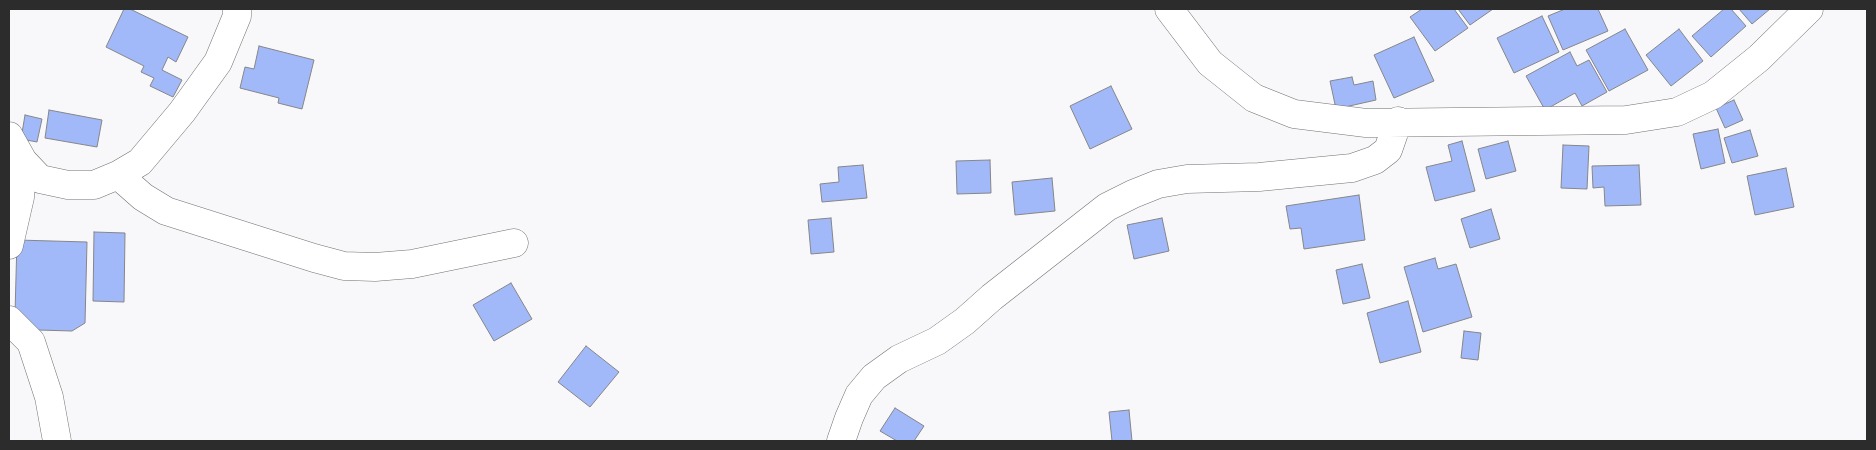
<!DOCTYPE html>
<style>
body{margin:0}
#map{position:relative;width:1876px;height:450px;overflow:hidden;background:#f8f8fa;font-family:"Sofia Sans Condensed",sans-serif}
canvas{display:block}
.frame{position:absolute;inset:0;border:10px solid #2c2c2c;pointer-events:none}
</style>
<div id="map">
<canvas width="1876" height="450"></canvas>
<div class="frame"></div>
</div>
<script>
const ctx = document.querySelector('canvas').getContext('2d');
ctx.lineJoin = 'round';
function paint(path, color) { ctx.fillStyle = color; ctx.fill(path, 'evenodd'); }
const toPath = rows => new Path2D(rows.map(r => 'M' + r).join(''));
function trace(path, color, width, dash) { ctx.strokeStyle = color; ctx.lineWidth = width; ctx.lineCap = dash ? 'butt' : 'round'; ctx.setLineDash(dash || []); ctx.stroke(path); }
const building = toPath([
 [124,9,130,9,188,37,176,62,168,57,162,70,182,80,173,97,150,86,154,78,141,72,144,66,106,47,124,9],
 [1422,9,1454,9,1468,28,1435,51,1410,17,1422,9],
 [1458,9,1493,9,1470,25,1458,9],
 [1565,9,1598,9,1608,31,1563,50,1548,16,1565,9],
 [1724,9,1731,9,1746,26,1711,57,1692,36,1724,9],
 [1739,9,1770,9,1752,24,1739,9],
 [1542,16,1559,52,1514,73,1497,38,1542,16],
 [1625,29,1648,70,1609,91,1586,50,1625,29],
 [1679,29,1703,61,1671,86,1646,55,1679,29],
 [1414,37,1434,81,1394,98,1374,55,1414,37],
 [259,46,314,60,302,109,278,103,279,98,240,88,245,67,254,69,259,46],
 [1570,52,1577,66,1589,60,1607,92,1582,106,1575,93,1545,110,1526,76,1570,52],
 [1352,77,1354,85,1373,81,1376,100,1336,109,1330,81,1352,77],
 [1111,86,1132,129,1090,149,1070,106,1111,86],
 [1734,100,1743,120,1725,128,1716,108,1734,100],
 [49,110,102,120,97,147,45,138,49,110],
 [25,115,42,119,37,142,21,139,25,115],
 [1718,129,1725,163,1701,169,1693,134,1718,129],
 [1750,130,1758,156,1732,163,1724,138,1750,130],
 [1462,141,1475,191,1435,201,1426,167,1452,161,1448,145,1462,141],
 [1508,141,1516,171,1486,179,1478,149,1508,141],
 [1563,145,1589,146,1587,189,1561,188,1563,145],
 [990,160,991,193,957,194,956,161,990,160],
 [863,165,867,198,822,202,820,184,839,182,838,167,863,165],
 [1639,165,1641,205,1605,206,1604,187,1593,188,1592,166,1639,165],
 [1786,168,1794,207,1755,215,1747,176,1786,168],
 [1052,178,1055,211,1015,215,1012,182,1052,178],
 [1359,195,1365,240,1304,249,1301,228,1290,229,1286,206,1359,195],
 [1491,209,1500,239,1470,248,1461,219,1491,209],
 [831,218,834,252,811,254,808,220,831,218],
 [1162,218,1169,251,1134,259,1127,225,1162,218],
 [94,232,125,233,124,302,93,301,94,232],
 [17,240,87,242,85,323,72,331,38,330,15,314,17,240],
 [1435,258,1438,269,1456,264,1472,317,1423,332,1404,267,1435,258],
 [1362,264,1370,298,1343,304,1336,270,1362,264],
 [511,283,532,319,494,341,473,305,511,283],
 [1408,301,1421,352,1380,363,1367,313,1408,301],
 [1464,331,1481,333,1478,360,1461,358,1464,331],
 [586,346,619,372,590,407,558,382,586,346],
 [895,408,924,426,914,441,897,441,880,431,895,408],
 [1129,410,1132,441,1112,441,1109,412,1129,410]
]);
const street = toPath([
 [1169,9,1210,63,1254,98,1294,114,1366,123,1626,120,1677,112,1713,95,1759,58,1809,9],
 [9,136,23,161,40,179,68,185,94,185,118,175,140,162,182,112,218,62,237,16,237,9],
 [118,175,143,197,166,211,314,258,344,266,375,267,412,264,514,243],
 [9,245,20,197,23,161],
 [9,320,31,342,49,397,57,441],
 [841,441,849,418,859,395,874,377,899,359,937,341,965,321,992,297,1107,207,1133,194,1158,184,1187,179,1259,177,1352,168,1375,160,1388,150,1398,121]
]);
paint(building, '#a1b9f9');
trace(building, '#868688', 1);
trace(street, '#707172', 29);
trace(street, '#fff', 28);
</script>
